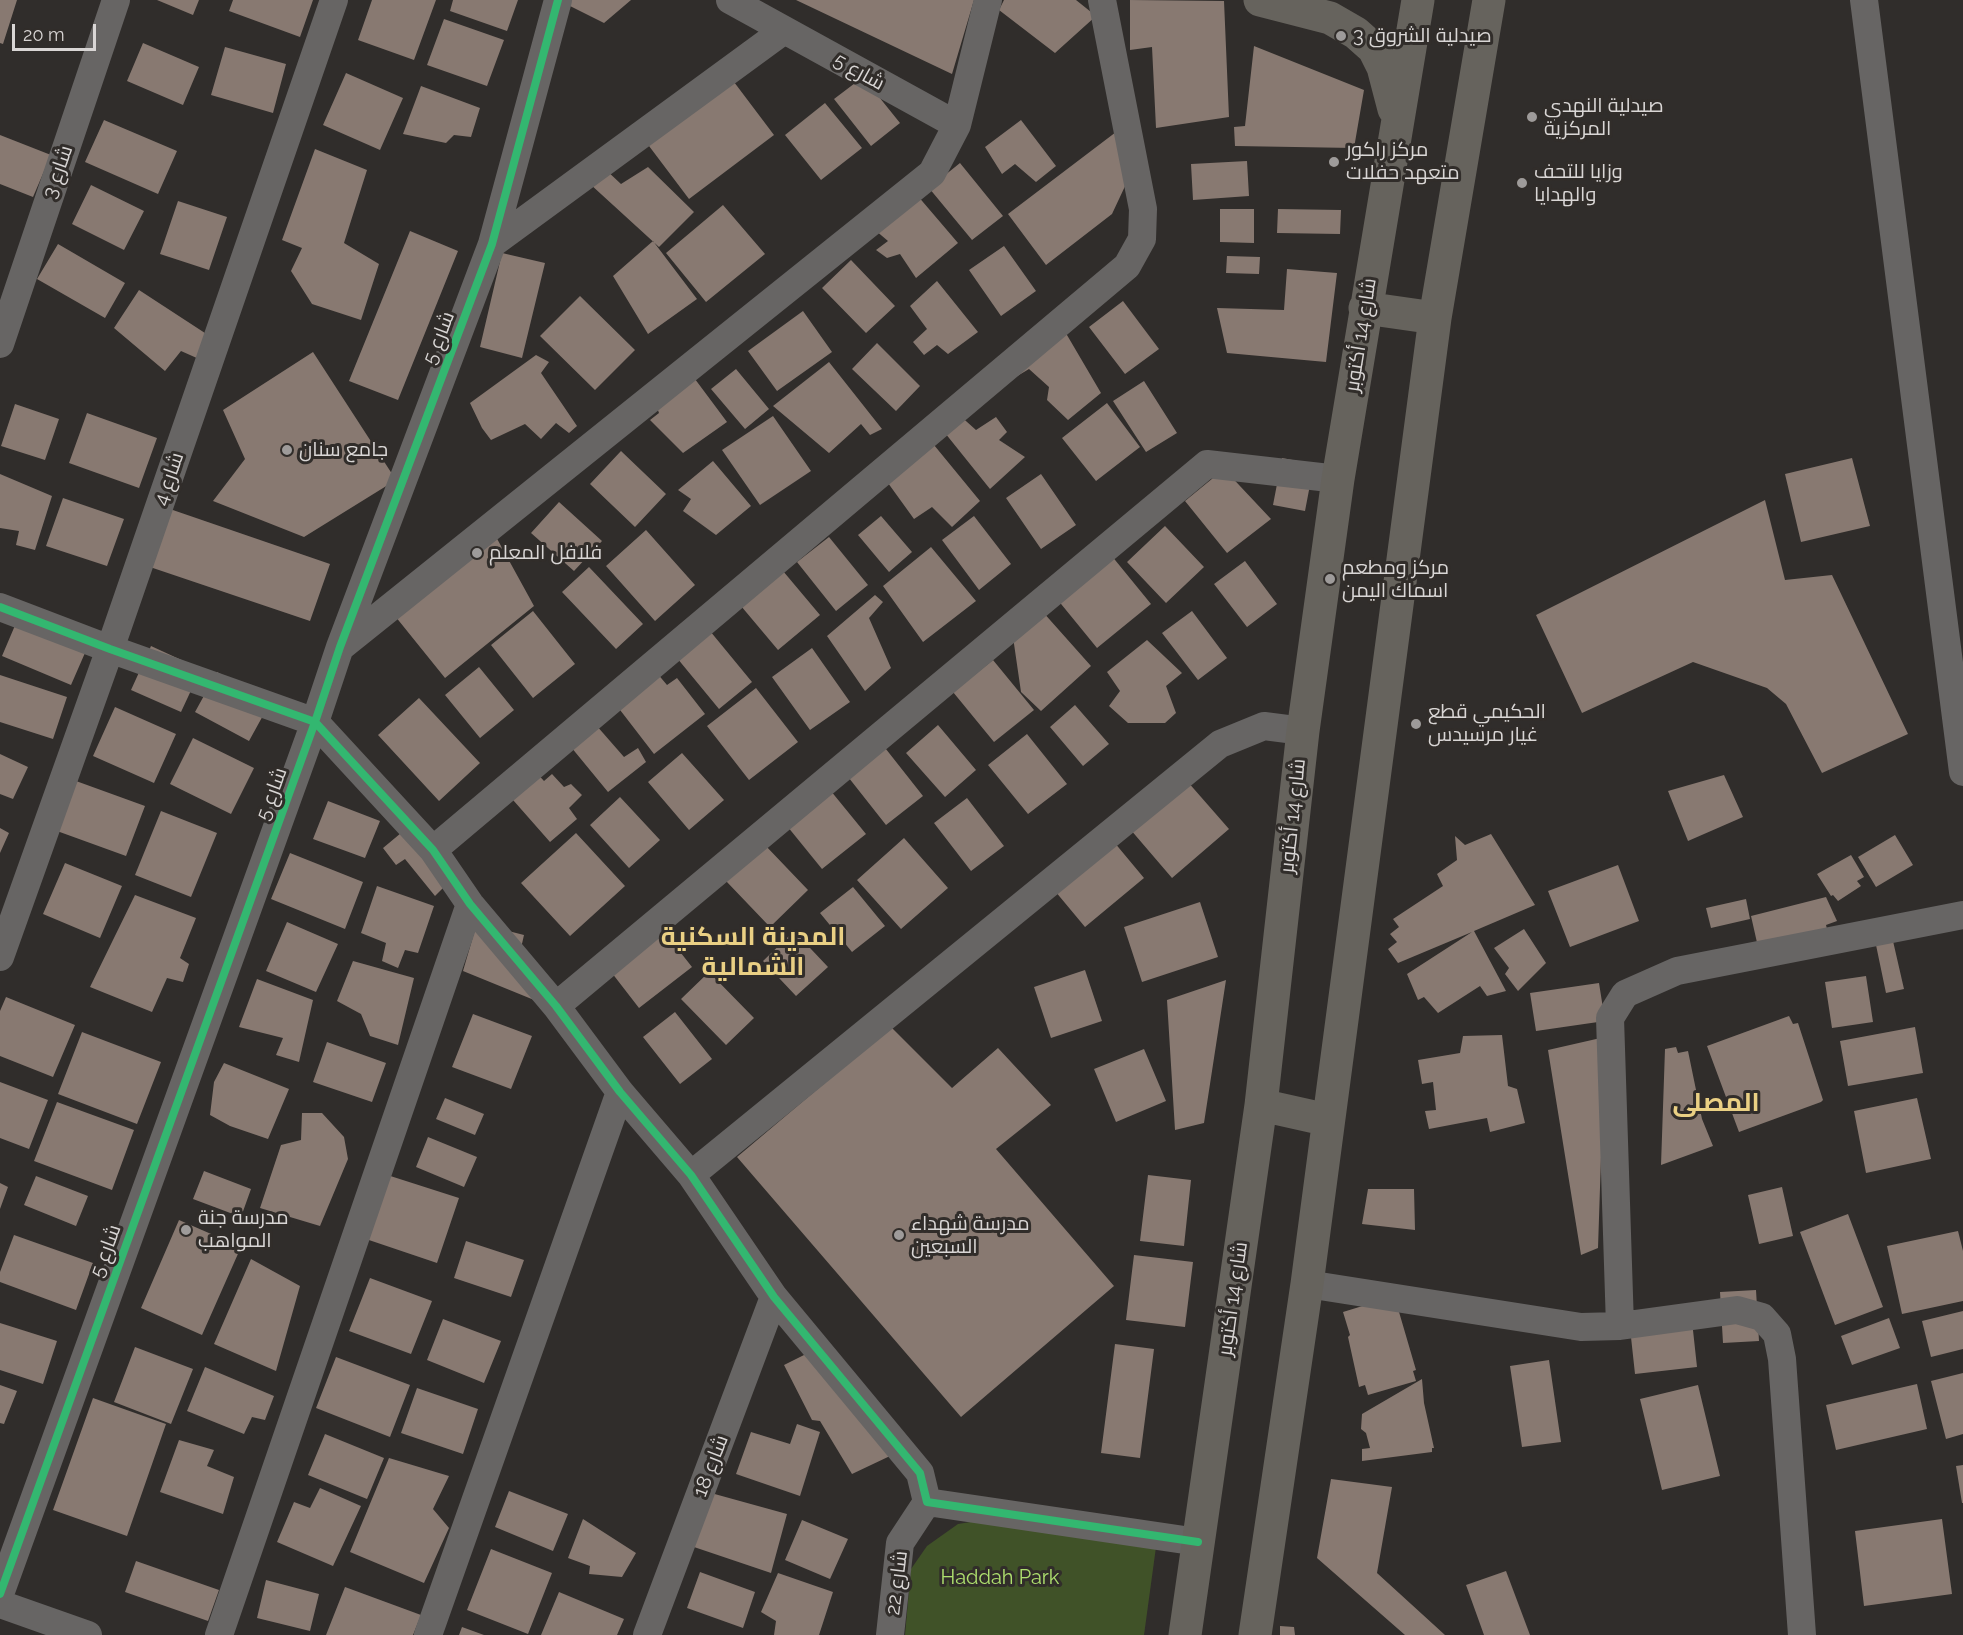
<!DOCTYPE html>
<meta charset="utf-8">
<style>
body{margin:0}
#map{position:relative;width:1963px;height:1635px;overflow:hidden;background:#302d2b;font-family:Raleway,sans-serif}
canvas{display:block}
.scale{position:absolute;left:12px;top:24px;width:84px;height:27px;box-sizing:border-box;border:3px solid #d9d6d5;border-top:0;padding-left:8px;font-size:18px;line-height:21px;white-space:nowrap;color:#d9d6d5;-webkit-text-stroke:4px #312d2a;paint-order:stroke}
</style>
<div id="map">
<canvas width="1963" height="1635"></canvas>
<div class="scale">20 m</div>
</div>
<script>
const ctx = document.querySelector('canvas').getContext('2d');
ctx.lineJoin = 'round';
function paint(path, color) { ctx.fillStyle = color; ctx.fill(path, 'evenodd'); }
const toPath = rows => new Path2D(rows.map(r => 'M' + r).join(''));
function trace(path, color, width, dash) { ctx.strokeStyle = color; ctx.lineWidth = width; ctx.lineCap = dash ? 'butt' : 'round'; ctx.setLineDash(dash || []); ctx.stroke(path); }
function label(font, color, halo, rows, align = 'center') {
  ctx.font = font + ' Raleway,Cairo,sans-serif'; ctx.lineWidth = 6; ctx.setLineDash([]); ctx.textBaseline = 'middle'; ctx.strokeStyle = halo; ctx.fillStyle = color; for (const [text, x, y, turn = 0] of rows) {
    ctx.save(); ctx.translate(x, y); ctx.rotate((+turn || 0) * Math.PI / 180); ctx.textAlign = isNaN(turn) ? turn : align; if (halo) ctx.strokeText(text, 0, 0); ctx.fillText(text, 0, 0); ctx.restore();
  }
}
const green = toPath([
 [996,1518,1156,1547,1144,1635,905,1635,911,1569,927,1546,958,1524]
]);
const building = toPath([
 [0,0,17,0,3,44,0,43],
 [157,0,199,0,193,15],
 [233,0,313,0,300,37,229,11],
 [372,0,436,0,414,60,358,40],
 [453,0,518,0,507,31,450,11],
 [571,0,631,0,604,23,568,5],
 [796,0,974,0,952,74],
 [1004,0,1076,0,1096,16,1055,53,999,10],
 [1130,0,1224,1,1229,117,1156,128,1152,47,1130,50],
 [444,19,504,40,487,86,427,65],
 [143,43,199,67,183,105,127,81],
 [1254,46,1364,90,1354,148,1235,146,1234,127,1245,126],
 [225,47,286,64,273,113,211,95],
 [346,73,403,98,380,150,323,125],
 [863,77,900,123,871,146,834,99],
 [731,78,774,135,689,199,646,142],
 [421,86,480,108,471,137,454,135,446,143,403,134],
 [825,103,862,148,821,180,785,135],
 [104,120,177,151,158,194,85,162],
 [1021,120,1056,166,1036,182,1015,164,1002,174,985,147],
 [1116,132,1134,167,1112,214,1046,265,1008,214],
 [0,135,51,155,33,197,0,184],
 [315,149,367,170,344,243,379,264,361,320,312,304,291,271,302,248,282,240],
 [1247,161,1249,196,1193,200,1191,164],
 [960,163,1003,216,972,240,929,188],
 [648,167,694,212,659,247,590,184,605,169,621,184],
 [91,185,144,211,124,250,72,224],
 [917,195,958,243,916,278,900,254,887,258,876,250,888,241,875,230],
 [178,201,227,217,209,270,160,254],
 [723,205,765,254,706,302,666,253],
 [1220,209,1254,209,1254,243,1220,242],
 [1278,209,1341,210,1340,234,1277,233],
 [410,231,458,251,398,400,349,381],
 [653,241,697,299,648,334,613,276],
 [58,244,125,283,105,318,37,279],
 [1004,246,1036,291,1001,316,969,270],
 [502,253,545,263,522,358,480,347],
 [1227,256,1260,257,1259,274,1226,273],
 [851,260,895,306,866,333,822,288],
 [1287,269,1337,273,1326,362,1227,353,1217,308,1284,310],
 [937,281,978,332,948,354,937,345,924,355,913,342,927,329,910,306],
 [139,290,208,335,199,359,181,351,165,371,114,328],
 [580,296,635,350,595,390,540,336],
 [1123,301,1159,349,1125,374,1089,327],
 [803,311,832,352,777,391,748,351],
 [1057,318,1101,393,1068,420,1047,400,1049,387,1029,369,1014,378],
 [877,343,920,386,896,411,852,369],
 [313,352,396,480,304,537,213,501,245,459,223,410],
 [536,355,549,362,541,373,577,426,569,433,556,423,541,439,525,424,491,440,482,428,470,403],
 [829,362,882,429,870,435,861,424,829,453,773,406],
 [736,369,769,409,745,429,711,389],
 [692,375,727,422,683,453,650,420,659,413,655,402],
 [1144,381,1177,433,1146,452,1113,401],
 [1107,403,1140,447,1096,481,1062,438],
 [15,404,59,419,45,460,1,446],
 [87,413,157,438,139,488,69,463],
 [957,413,976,430,996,417,1007,432,999,440,1025,457,990,489,941,428],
 [773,416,811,471,760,505,722,450],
 [934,445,980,501,952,527,932,507,914,519,888,483],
 [621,451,666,494,635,527,590,484],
 [1282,458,1314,464,1305,511,1273,505],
 [1852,458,1870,526,1801,542,1785,474],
 [713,461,751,506,716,535,683,511,691,499,678,490],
 [1224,469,1271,519,1227,553,1185,501],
 [0,474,52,496,35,550,16,545,19,531,0,528],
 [1041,474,1076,525,1041,549,1006,498],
 [63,498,124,519,107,566,46,546],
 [1765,500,1785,580,1832,575,1908,734,1822,773,1786,704,1767,688,1693,662,1582,713,1536,615],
 [559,502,602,541,574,571,531,533],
 [167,508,330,564,310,621,147,566],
 [881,516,912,552,889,572,858,535],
 [974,516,1011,564,979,590,942,540],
 [1165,526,1204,567,1166,603,1127,562],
 [646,530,695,585,655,621,606,566],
 [495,535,534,606,445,678,395,616],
 [829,537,868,585,836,611,797,562],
 [931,547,976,601,923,642,883,586],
 [1111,555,1151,604,1097,648,1057,599],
 [1245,561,1277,604,1247,627,1214,584],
 [589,567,643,624,616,649,562,592],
 [783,571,820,615,778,650,741,606],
 [875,595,883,602,869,618,891,668,865,691,827,636],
 [533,611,575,664,533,698,491,645],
 [1042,611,1091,666,1041,711,1021,692,1013,637],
 [1192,611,1227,658,1198,680,1162,633],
 [19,616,88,646,71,685,2,656],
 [710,631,752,682,719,709,677,658],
 [1147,640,1182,673,1166,686,1176,713,1165,723,1128,723,1109,706,1120,691,1107,672],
 [151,646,201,669,181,712,131,690],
 [812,648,850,702,810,730,772,677],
 [646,660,667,685,677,678,705,714,654,754,617,706],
 [993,660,1034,710,994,742,953,692],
 [479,667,514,710,480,738,445,695],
 [217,672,271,701,249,741,195,712],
 [0,675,67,697,53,739,0,722],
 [756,688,798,742,749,780,707,726],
 [419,698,480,763,439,801,378,735],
 [1075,705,1109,744,1083,766,1050,727],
 [115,707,176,734,154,783,93,756],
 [596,725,624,757,638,748,646,762,608,792,571,747],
 [938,725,976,770,945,797,906,753],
 [1027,734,1067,784,1028,814,988,765],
 [193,738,254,768,231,814,170,784],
 [882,744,923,796,886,825,845,773],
 [682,753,724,800,689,830,648,782],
 [0,754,28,767,13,799,0,794],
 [533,769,544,781,552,774,564,787,571,784,582,795,569,808,577,819,550,842,506,792],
 [1724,775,1743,817,1688,841,1668,791],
 [76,781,145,806,126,856,57,831],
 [1187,781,1229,829,1172,878,1130,829],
 [826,785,866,834,822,869,783,821],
 [620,797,660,840,629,868,590,825],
 [967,798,1004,846,971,871,934,823],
 [328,801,380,821,365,858,313,839],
 [161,811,217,833,191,897,135,875],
 [419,818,461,870,435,896,405,859,396,865,383,848],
 [0,828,9,833,0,853],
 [576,833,625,886,570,936,521,883],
 [1491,834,1535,905,1474,931,1506,991,1487,996,1480,986,1438,1013,1424,997,1418,1000,1407,974,1472,932,1398,963,1388,949,1397,942,1390,934,1399,927,1393,919,1443,886,1437,874,1457,860,1455,836,1465,845],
 [1895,835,1913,865,1876,887,1858,857],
 [904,838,948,888,901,929,857,880],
 [1114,842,1144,878,1085,927,1055,891],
 [764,844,808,890,770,927,726,881],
 [290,853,363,882,345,929,271,899],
 [1851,855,1864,877,1857,881,1861,886,1838,901,1833,895,1831,896,1817,874],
 [65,863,122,886,100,938,43,914],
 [1618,865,1639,921,1570,947,1548,891],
 [377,886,434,906,418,953,405,950,398,968,382,961,386,943,361,933],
 [853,887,885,926,852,952,820,913],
 [135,895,196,918,180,958,189,964,183,982,167,978,152,1012,90,987],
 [1826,897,1837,921,1826,925,1827,929,1758,947,1751,916],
 [1746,899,1750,919,1711,928,1706,908],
 [1200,902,1218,957,1142,982,1124,927],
 [651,915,692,967,639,1008,598,955],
 [287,922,338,944,316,992,266,971],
 [477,923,524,935,519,957,539,1002,463,971],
 [1524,929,1546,963,1518,991,1505,974,1509,968,1494,948],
 [794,931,828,967,796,996,763,961],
 [1893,941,1904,989,1886,993,1876,945],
 [353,961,414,978,398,1045,370,1036,361,1014,337,1001],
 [1085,970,1102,1021,1051,1038,1034,987],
 [709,972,754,1018,726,1045,681,999],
 [1866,976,1873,1022,1832,1028,1825,982],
 [257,979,313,1000,299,1062,276,1055,283,1038,239,1027],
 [1226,980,1204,1123,1175,1130,1167,1000],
 [1599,983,1605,1021,1536,1031,1530,993],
 [6,997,75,1025,53,1077,0,1056,0,1011],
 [675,1012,712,1059,680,1084,643,1037],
 [473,1014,532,1036,511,1089,452,1067],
 [1789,1016,1793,1024,1798,1023,1823,1100,1821,1102,1739,1132,1707,1046],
 [891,1027,952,1088,998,1048,1051,1105,996,1149,1114,1286,961,1417,737,1157],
 [1915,1027,1923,1073,1848,1086,1840,1041],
 [82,1032,161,1062,137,1124,58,1094],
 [1502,1035,1508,1086,1517,1089,1525,1123,1490,1132,1487,1118,1429,1129,1425,1111,1436,1110,1433,1082,1422,1084,1418,1060,1460,1053,1463,1036],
 [1605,1037,1598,1248,1581,1255,1548,1050],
 [327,1042,386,1063,372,1102,313,1082],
 [1676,1047,1678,1053,1688,1051,1702,1119,1713,1146,1661,1165,1665,1049],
 [1144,1049,1166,1101,1116,1122,1094,1069],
 [224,1063,289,1089,268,1139,230,1126,210,1115,214,1082],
 [0,1082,48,1100,29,1149,0,1138],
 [445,1098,484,1114,475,1135,436,1119],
 [1917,1098,1931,1159,1866,1173,1854,1111],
 [57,1102,134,1130,112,1190,34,1161],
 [302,1113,322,1113,344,1137,348,1159,320,1226,260,1208,281,1145,301,1140],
 [428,1137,477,1157,464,1187,416,1167],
 [204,1171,251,1189,241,1217,193,1199],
 [381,1173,459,1198,437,1263,360,1237],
 [1148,1175,1191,1180,1184,1246,1140,1241],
 [36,1176,88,1196,76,1226,24,1205],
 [0,1183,8,1187,0,1209],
 [1782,1187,1793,1236,1759,1244,1748,1195],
 [1368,1189,1414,1189,1415,1230,1362,1224],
 [1848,1214,1883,1307,1835,1325,1800,1232],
 [179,1220,241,1247,202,1335,141,1308],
 [1958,1231,1963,1251,1963,1301,1902,1314,1887,1246],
 [14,1235,93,1263,76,1310,0,1282,0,1272],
 [466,1241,524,1260,511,1297,454,1278],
 [1134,1255,1193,1262,1185,1327,1126,1320],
 [251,1259,300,1286,276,1371,214,1344],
 [370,1278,432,1301,411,1354,349,1331],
 [1392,1288,1416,1370,1413,1371,1416,1381,1368,1395,1365,1385,1359,1387,1348,1337,1350,1335,1343,1312,1382,1300],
 [1756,1290,1759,1341,1723,1343,1720,1292],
 [1963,1311,1963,1349,1931,1357,1922,1321],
 [1889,1318,1900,1348,1852,1365,1841,1336],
 [443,1319,501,1341,484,1383,427,1360],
 [1692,1321,1697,1367,1635,1374,1630,1328],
 [0,1323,57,1341,43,1384,0,1370],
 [1115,1344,1154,1349,1140,1458,1101,1453],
 [135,1347,193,1369,171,1424,114,1402],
 [814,1350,890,1456,852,1474,820,1421,812,1420,784,1365],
 [336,1357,410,1385,390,1437,316,1408],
 [1549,1360,1561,1442,1522,1447,1510,1366],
 [205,1367,274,1396,265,1420,252,1417,244,1434,187,1411],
 [1963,1373,1963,1434,1946,1439,1931,1381],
 [1422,1379,1424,1403,1434,1448,1432,1448,1432,1452,1362,1461,1362,1449,1370,1448,1366,1433,1361,1429,1362,1414],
 [1917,1384,1927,1429,1836,1450,1826,1405],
 [0,1385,17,1391,4,1424,0,1423],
 [1698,1385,1720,1476,1662,1490,1640,1399],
 [417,1388,478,1409,463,1454,401,1433],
 [93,1398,166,1424,127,1536,53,1510],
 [797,1424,820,1432,800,1496,736,1474,751,1432,790,1444],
 [325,1434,384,1458,367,1499,308,1475],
 [179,1440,214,1450,207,1466,234,1477,223,1514,160,1492],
 [389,1458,449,1476,433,1509,449,1528,424,1583,350,1552],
 [1963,1465,1963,1503,1962,1503,1956,1466],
 [1331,1479,1392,1487,1377,1573,1445,1635,1405,1635,1317,1558],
 [320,1488,361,1506,333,1566,277,1542,294,1502,310,1508],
 [509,1491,568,1514,553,1551,495,1527],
 [711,1493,787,1514,771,1573,691,1546],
 [583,1519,636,1553,622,1577,589,1574,590,1566,568,1558],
 [1942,1519,1952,1594,1864,1606,1855,1531],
 [802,1520,848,1539,830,1579,785,1560],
 [491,1549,552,1573,528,1634,467,1610],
 [136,1561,219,1590,208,1621,125,1592],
 [1506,1571,1530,1635,1484,1635,1466,1585],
 [700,1572,755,1592,743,1628,687,1608],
 [778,1573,833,1592,819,1635,774,1635,776,1621,761,1612],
 [266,1580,319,1594,310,1631,257,1618],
 [345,1587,421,1615,413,1635,326,1635],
 [559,1592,624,1619,617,1635,541,1635],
 [1280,1626,1294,1627,1295,1635,1280,1635],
 [462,1627,484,1635,459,1635]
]);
const minor = toPath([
 [730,0,957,125],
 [1864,0,1963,772],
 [492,244,783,31],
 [0,344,116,0],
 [0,607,110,649,315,722,433,850,470,904,556,1006,620,1092,691,1175,774,1297,920,1473,927,1502,1198,1542],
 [342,646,932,173,957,125,988,0],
 [433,850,1127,266,1142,239,1143,209,1102,0],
 [0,957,110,649,334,0],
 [556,1006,1207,464,1338,479],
 [691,1175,1220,744,1264,726,1303,731],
 [1307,1284,1581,1327,1620,1326,1737,1310,1762,1317,1777,1334,1782,1359,1802,1635],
 [1620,1326,1610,1018,1625,994,1677,971,1963,915],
 [0,1594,315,722,340,647,492,244,558,0],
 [0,1604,88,1635],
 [219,1635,470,904],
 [428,1635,620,1092],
 [647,1635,774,1297],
 [890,1635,900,1543,927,1502]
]);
const major = toPath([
 [1260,0,1330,18,1356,33,1374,49,1383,67,1394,109],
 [1365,308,1435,318],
 [1261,1105,1328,1120],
 [1185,1635,1261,1105,1303,731,1338,479,1418,0],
 [1255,1635,1307,1284,1435,318,1489,0]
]);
const cycleway = toPath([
 [0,607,110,649,315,722,433,850,470,904,556,1006,620,1092,691,1175,774,1297,920,1473,927,1502,1198,1542],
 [0,1594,315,722,340,647,492,244,558,0]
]);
const markers = [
 [1341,36,6,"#9e9b9a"],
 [1532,117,6,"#9e9b9a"],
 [1334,162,6,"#9e9b9a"],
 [1522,183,6,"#9e9b9a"],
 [287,450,6,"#9e9b9a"],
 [477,553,6,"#9e9b9a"],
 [1330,579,6,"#9e9b9a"],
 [1416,724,6,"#9e9b9a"],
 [186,1230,6,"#9e9b9a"],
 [899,1235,6,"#9e9b9a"]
];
const poiNames = [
 ["صيدلية الشروق 3",1353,36],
 ["صيدلية النهدي",1544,106],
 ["المركزية",1544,129],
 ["مركز راكور",1346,150],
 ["متعهد حفلات",1346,173],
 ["وزايا للتحف",1534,172],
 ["والهدايا",1534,195],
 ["جامع سنان",299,450],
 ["فلافل المعلم",489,553],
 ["مركز ومطعم",1342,568],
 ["اسماك اليمن",1342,591],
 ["الحكيمي قطع",1428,712],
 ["غيار مرسيدس",1428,735],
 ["مدرسة جنة",198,1218],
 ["المواهب",198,1241],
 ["مدرسة شهداء",911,1224],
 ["السبعين",911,1247]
];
const streetNames = [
 ["شارع 5",859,72,29],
 ["شارع 3",58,172,-71],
 ["شارع 14 أكتوبر",1361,335,-81],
 ["شارع 5",439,338,-69],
 ["شارع 4",169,479,-71],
 ["شارع 5",272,794,-70],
 ["شارع 14 أكتوبر",1293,816,-84],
 ["شارع 5",106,1251,-70],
 ["شارع 14 أكتوبر",1233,1299,-82],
 ["شارع 18",711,1466,-69],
 ["شارع 22",897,1583,-83]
];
const parkNames = [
 ["Haddah Park",1000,1578]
];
const districtNames = [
 ["المدينة السكنية",753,937],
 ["الشمالية",753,967],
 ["المصلى",1716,1103]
];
paint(green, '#405228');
paint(building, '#887971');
trace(minor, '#676564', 28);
trace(major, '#66635d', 33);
trace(cycleway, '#33b770', 8);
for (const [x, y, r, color] of markers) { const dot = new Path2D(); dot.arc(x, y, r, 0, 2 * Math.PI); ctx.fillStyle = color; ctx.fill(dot); trace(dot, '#312d2a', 2); }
label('20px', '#d9d6d5', '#312d2a', poiNames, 'left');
label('20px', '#d9d6d5', '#312d2a', streetNames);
label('20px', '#aee06e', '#312d2a', parkNames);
label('bold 26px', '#ead084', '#312d2a', districtNames);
</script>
